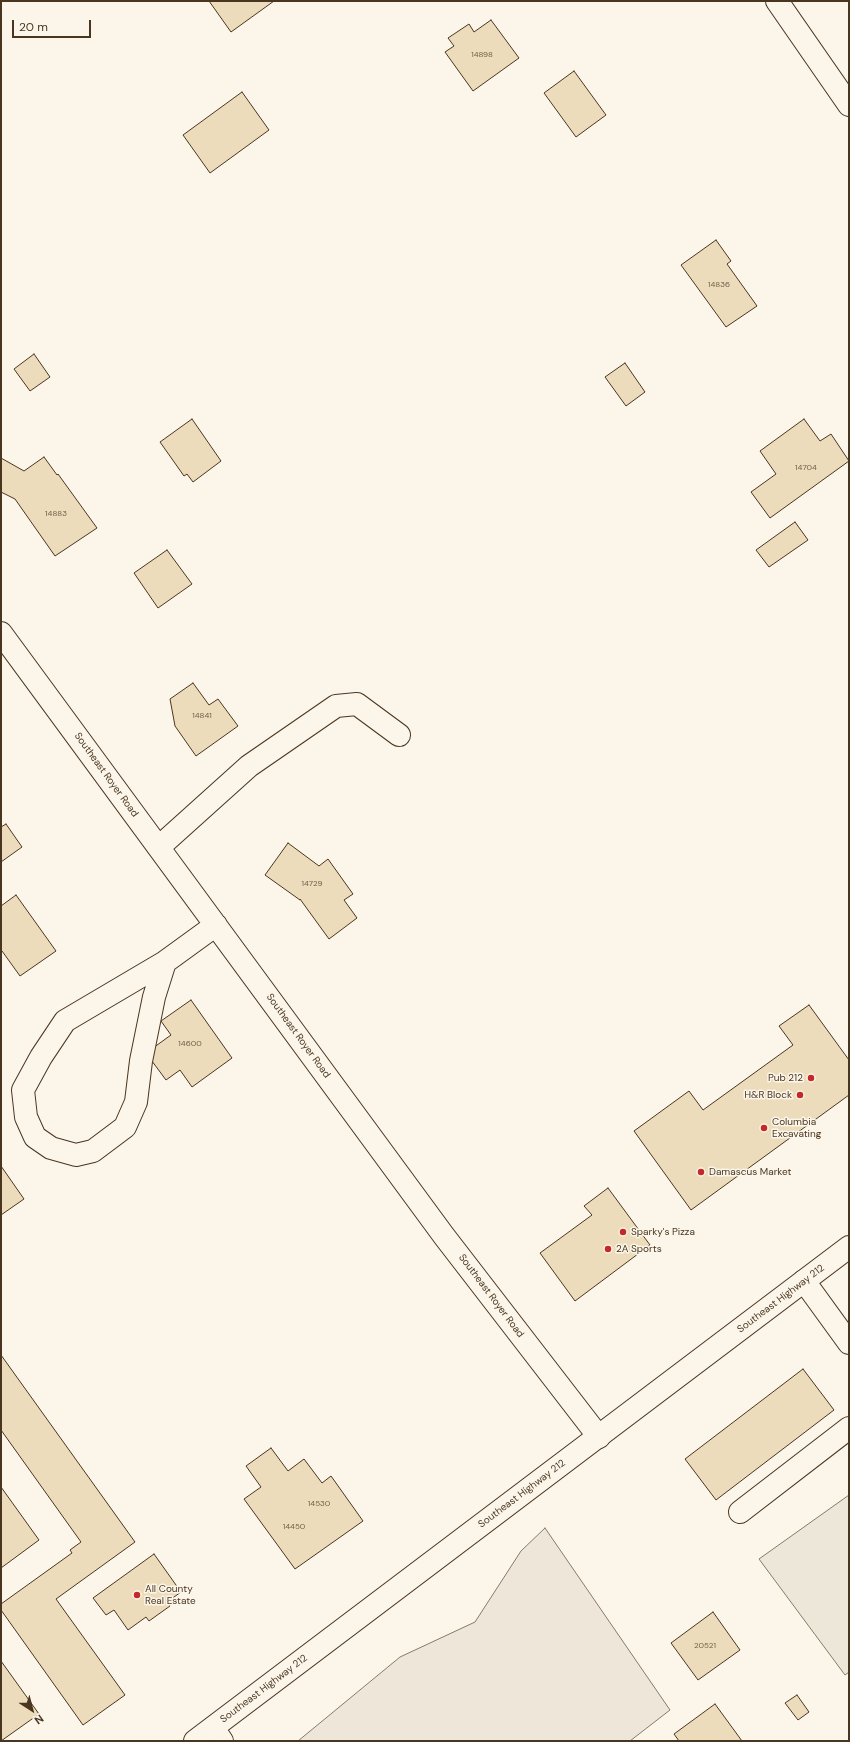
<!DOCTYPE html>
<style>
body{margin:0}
#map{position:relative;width:850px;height:1742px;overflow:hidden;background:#fbf6e9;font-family:"DM Sans",sans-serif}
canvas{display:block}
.frame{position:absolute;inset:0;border:2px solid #4a3520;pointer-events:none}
.north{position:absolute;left:12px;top:1690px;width:40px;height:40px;-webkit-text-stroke:3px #fbf6e9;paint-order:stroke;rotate:144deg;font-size:11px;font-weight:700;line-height:16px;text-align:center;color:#4a3520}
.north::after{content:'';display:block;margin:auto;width:14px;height:18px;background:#4a3520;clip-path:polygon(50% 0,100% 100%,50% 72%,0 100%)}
.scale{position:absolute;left:12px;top:20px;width:79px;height:18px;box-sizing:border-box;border:2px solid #4a3520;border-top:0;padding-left:5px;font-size:12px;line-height:14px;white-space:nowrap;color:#4a3520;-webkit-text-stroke:3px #fbf6e9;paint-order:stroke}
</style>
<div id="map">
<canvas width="850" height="1742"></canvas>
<div class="frame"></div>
<div class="north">N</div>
<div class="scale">20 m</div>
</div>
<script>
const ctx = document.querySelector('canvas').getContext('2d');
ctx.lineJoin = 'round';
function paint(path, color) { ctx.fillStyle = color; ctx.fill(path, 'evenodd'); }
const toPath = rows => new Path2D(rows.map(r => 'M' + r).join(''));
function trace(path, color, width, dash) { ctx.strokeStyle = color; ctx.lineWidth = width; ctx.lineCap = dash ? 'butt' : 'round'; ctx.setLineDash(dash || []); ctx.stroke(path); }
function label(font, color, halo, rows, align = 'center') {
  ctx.font = font + ' "DM Sans",sans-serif'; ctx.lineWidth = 3; ctx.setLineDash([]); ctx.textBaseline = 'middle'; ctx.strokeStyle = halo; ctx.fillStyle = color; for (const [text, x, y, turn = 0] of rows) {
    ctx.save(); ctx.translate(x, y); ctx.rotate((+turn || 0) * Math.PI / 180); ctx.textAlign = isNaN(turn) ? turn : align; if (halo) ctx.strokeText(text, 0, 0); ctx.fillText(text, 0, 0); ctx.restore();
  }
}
const green = toPath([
 [545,1528,670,1710,630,1741,298,1741,400,1657,475,1622,521,1551,545,1528]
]);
const parking = toPath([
 [849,1495,849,1672,845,1675,759,1559,849,1495]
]);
const building = toPath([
 [209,1,274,1,231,32,209,1],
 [491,20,519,58,473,91,445,52,454,46,448,38,469,24,474,32,491,20],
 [574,71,606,115,576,137,544,93,574,71],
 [242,92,269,130,210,173,183,135,242,92],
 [716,240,731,261,727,264,757,306,726,327,681,265,716,240],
 [34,354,50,377,30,391,14,369,34,354],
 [625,363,645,392,626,406,605,377,625,363],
 [192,419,221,461,193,482,187,474,184,476,160,442,192,419],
 [804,419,820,441,831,434,849,461,770,518,751,492,776,474,760,451,804,419],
 [44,457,57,475,58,474,97,528,55,556,15,499,1,492,1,458,24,471,44,457],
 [795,522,808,540,769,567,756,550,795,522],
 [167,550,192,584,158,608,134,573,167,550],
 [193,683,209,705,218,699,238,726,196,756,175,726,170,699,193,683],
 [6,824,22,847,1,862,1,827,6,824],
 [288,843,319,866,328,859,353,894,344,900,357,918,329,939,300,899,300,900,265,875,288,843],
 [16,895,56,951,20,976,2,951,1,952,1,906,16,895],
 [191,1000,232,1058,192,1087,180,1070,166,1080,146,1053,171,1035,161,1021,191,1000],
 [809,1005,849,1060,849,1095,691,1210,634,1131,689,1091,703,1110,793,1045,779,1026,809,1005],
 [1,1166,24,1199,1,1215,1,1166],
 [608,1188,650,1245,575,1301,540,1253,592,1215,584,1206,608,1188],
 [1,1355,135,1542,56,1599,125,1695,83,1725,1,1610,1,1604,72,1553,70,1550,81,1542,1,1430,1,1355],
 [803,1369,834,1410,716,1500,685,1459,803,1369],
 [271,1448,288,1471,304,1459,322,1483,331,1476,363,1521,295,1569,244,1499,261,1487,246,1466,271,1448],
 [1,1487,39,1540,1,1568,1,1487],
 [154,1554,181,1592,167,1602,170,1606,149,1621,146,1617,128,1630,114,1610,106,1615,93,1598,154,1554],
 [713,1612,740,1650,698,1680,671,1643,713,1612],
 [1,1661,39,1714,1,1741,1,1661],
 [797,1695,809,1712,798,1720,785,1703,797,1695],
 [715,1704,742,1741,679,1741,674,1734,715,1704]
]);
const minor = toPath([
 [777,1,849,105],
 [1,633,444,1236,599,1437],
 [159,847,249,766,336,706,357,704,399,735],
 [165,962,65,1021,41,1057,23,1090,26,1117,35,1137,51,1148,76,1155,93,1151,125,1127,136,1102,141,1061,154,997,165,962,216,925],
 [804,1281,849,1343],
 [740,1512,849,1428],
 [213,1728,222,1741]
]);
const highway = toPath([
 [195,1741,849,1247]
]);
const markers = [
 [811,1078,4,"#c62828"],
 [800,1095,4,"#c62828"],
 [764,1128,4,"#c62828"],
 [701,1172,4,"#c62828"],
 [623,1232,4,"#c62828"],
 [608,1249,4,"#c62828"],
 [137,1595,4,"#c62828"]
];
const numberNames = [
 ["14898",482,55],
 ["14836",719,285],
 ["14704",806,468],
 ["14883",56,514],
 ["14841",202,716],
 ["14729",312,884],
 ["14600",190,1044],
 ["14530",319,1504],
 ["14450",294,1527],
 ["20521",705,1646]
];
const streetNames = [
 ["Southeast Royer Road",106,775,54],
 ["Southeast Royer Road",298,1036,54],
 ["Southeast Royer Road",491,1296,53],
 ["Southeast Highway 212",781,1299,-37],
 ["Southeast Highway 212",522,1494,-37],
 ["Southeast Highway 212",264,1689,-37]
];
const poiNames = [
 ["Pub 212",803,1078,"right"],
 ["H&R Block",792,1095,"right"],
 ["Columbia",772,1122],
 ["Excavating",772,1134],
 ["Damascus Market",709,1172],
 ["Sparky's Pizza",631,1232],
 ["2A Sports",616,1249],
 ["All County",145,1589],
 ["Real Estate",145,1601]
];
paint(green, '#ede6d9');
trace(green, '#887966', 1);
paint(parking, '#ede7d9');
trace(parking, '#887966', 1);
paint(building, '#ecdcbc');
trace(building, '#4a3520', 1);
trace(minor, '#4a3520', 24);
trace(highway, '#4a3520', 24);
trace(minor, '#fbf6e9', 22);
trace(highway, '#fbf6e9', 22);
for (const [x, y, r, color] of markers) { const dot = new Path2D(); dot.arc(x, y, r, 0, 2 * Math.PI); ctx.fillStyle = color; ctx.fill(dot); trace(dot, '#fbf6e9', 1.5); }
label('8px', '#725f47', null, numberNames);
label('10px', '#4a3520', '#fbf6e9', streetNames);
label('10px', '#4a3520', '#fbf6e9', poiNames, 'left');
</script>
